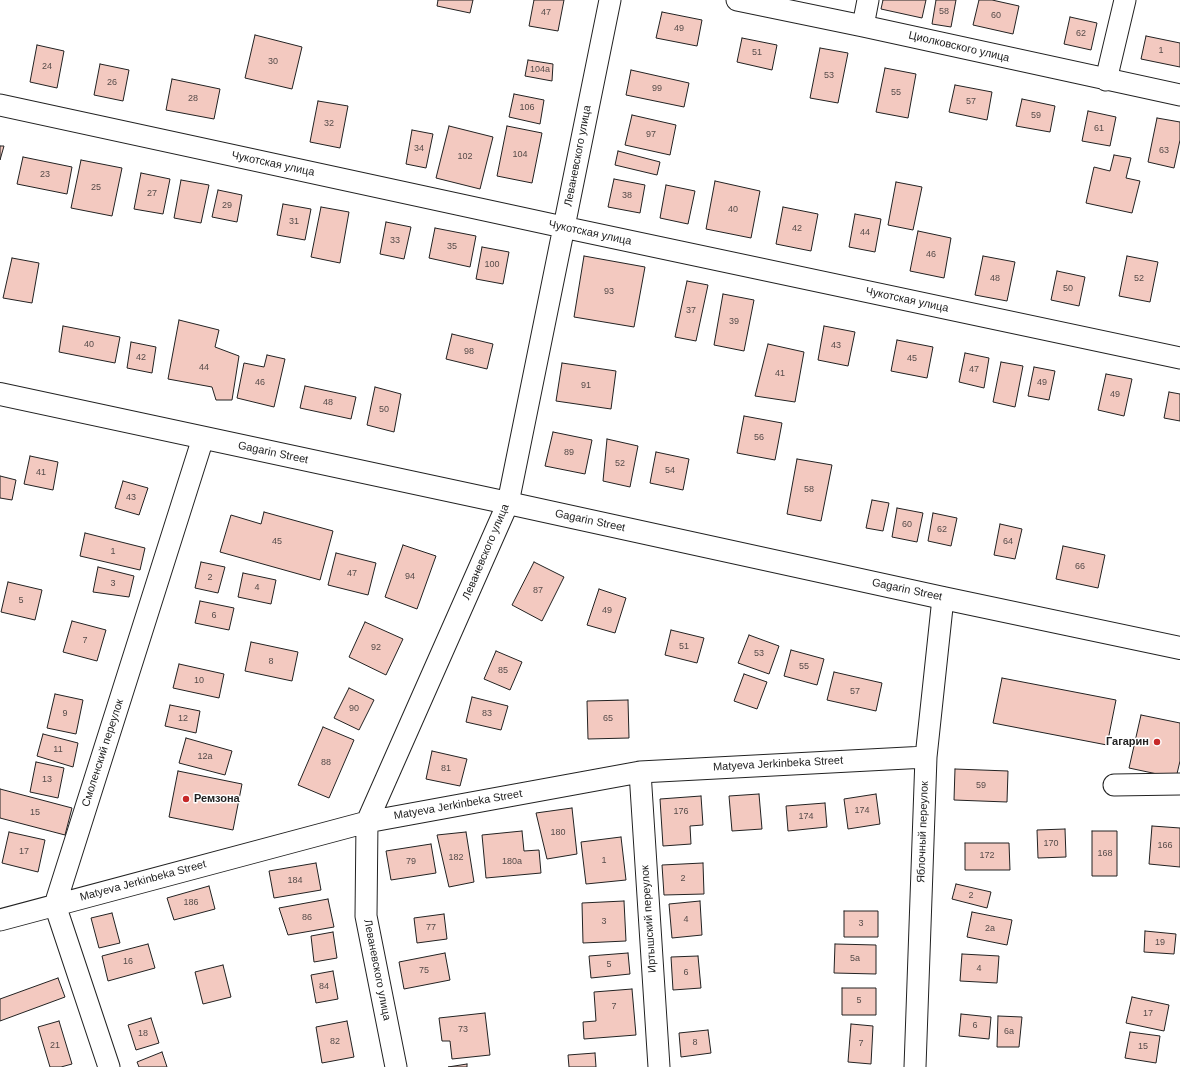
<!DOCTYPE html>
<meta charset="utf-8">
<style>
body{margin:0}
canvas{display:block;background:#fff}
</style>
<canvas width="1180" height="1067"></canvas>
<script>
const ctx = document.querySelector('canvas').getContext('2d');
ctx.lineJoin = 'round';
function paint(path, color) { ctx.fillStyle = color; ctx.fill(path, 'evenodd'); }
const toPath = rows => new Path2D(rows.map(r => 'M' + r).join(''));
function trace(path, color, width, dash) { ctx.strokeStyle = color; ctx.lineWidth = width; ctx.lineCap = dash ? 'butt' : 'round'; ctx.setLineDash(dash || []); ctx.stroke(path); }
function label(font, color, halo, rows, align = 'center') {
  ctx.font = font + ' Arial,sans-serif'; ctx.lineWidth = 3; ctx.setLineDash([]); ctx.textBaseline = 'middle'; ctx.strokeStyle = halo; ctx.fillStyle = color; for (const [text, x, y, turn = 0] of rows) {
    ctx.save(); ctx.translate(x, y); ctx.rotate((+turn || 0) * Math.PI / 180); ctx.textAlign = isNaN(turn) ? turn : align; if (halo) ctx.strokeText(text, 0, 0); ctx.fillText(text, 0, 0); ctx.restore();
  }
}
const building = toPath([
 [438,0,473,0,470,13,437,6,438,0],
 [534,0,564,0,558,31,529,26,534,0],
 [883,0,926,0,922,18,881,9,883,0],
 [936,0,956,0,951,27,932,24,936,0],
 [979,0,992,0,1019,6,1013,34,973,25,979,0],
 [662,12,702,20,697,46,656,38,662,12],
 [1070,17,1097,23,1091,50,1064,44,1070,17],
 [255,35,302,47,292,89,245,78,255,35],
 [1146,36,1180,43,1180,67,1141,59,1146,36],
 [742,38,777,45,772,70,737,62,742,38],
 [37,45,64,51,57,88,30,82,37,45],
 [820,48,848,53,838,103,810,98,820,48],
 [528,60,553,64,552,81,525,76,528,60],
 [100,64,129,70,123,101,94,95,100,64],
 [885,68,916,74,908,118,876,112,885,68],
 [631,70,689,83,684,107,626,95,631,70],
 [172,79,220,89,214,119,166,110,172,79],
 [955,85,992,92,987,120,949,112,955,85],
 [514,94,544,100,540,124,509,117,514,94],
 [1022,99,1055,106,1050,132,1016,126,1022,99],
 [318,101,348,106,340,148,310,142,318,101],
 [1088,111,1116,117,1110,146,1082,141,1088,111],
 [632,115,676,125,670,155,625,145,632,115],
 [1157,118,1180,122,1180,140,1174,168,1148,162,1157,118],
 [449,126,493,137,480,189,436,178,449,126],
 [507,126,542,133,532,183,497,176,507,126],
 [412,130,433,134,426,168,406,164,412,130],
 [0,146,4,146,0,160,0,146],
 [618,151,660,162,657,175,615,165,618,151],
 [1114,155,1131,158,1126,178,1140,181,1132,213,1086,203,1094,167,1110,171,1114,155],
 [23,157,72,167,67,194,17,184,23,157],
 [81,160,122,168,112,216,71,208,81,160],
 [141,173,170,179,163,214,134,209,141,173],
 [614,179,645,185,640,213,608,207,614,179],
 [181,180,209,185,201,223,174,218,181,180],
 [715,181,760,191,751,238,706,229,715,181],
 [896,182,922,187,913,230,888,225,896,182],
 [666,185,695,191,688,224,660,218,666,185],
 [218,190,242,195,237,222,212,217,218,190],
 [283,204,311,209,305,240,277,235,283,204],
 [321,207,349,212,340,263,311,257,321,207],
 [783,207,818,214,811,251,776,244,783,207],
 [855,214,881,219,875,252,849,247,855,214],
 [386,222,411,227,404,259,380,254,386,222],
 [435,228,476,236,470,267,429,258,435,228],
 [918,231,951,238,944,278,910,271,918,231],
 [482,247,509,252,503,284,476,279,482,247],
 [584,256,645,267,634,327,574,317,584,256],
 [983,256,1015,262,1007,301,975,295,983,256],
 [1127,256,1158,262,1150,302,1119,296,1127,256],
 [12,258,39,263,32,303,3,298,12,258],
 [1057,271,1085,277,1079,306,1051,300,1057,271],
 [687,281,708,285,696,341,675,337,687,281],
 [723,294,754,300,744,351,714,345,723,294],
 [179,320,219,330,215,347,239,356,232,400,216,400,212,387,168,379,179,320],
 [63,326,120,337,115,363,59,352,63,326],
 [824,326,855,332,848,366,818,360,824,326],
 [452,334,493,344,487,369,446,359,452,334],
 [897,340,933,347,927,378,891,371,897,340],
 [131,342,156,347,152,373,127,368,131,342],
 [768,344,804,352,795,402,755,396,768,344],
 [965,353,989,358,984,388,959,382,965,353],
 [267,355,285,359,274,407,237,398,244,363,264,367,267,355],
 [1001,362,1023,366,1015,407,993,402,1001,362],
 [562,363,616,371,611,409,556,401,562,363],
 [1034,367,1055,371,1049,400,1028,396,1034,367],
 [1106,374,1132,379,1124,416,1098,410,1106,374],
 [305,386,356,397,351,419,300,408,305,386],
 [375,387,401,394,394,432,367,425,375,387],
 [1169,392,1180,394,1180,421,1164,418,1169,392],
 [744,416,782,423,775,460,737,453,744,416],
 [553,432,592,440,585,474,545,466,553,432],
 [607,439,638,446,630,487,603,481,607,439],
 [656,452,689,459,683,490,650,483,656,452],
 [30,456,58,462,53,490,24,484,30,456],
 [797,459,832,465,821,521,787,514,797,459],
 [0,476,16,480,12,500,0,498,0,476],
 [123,481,148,488,139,515,115,508,123,481],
 [872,500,889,503,883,531,866,528,872,500],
 [897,508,923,513,917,542,892,537,897,508],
 [264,512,333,531,320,580,220,552,231,515,261,524,264,512],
 [933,513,957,518,951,546,928,541,933,513],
 [1000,524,1022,529,1015,559,994,555,1000,524],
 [85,533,145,548,140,570,80,556,85,533],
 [403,545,436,556,417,609,385,597,403,545],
 [1063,546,1105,555,1098,588,1056,579,1063,546],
 [336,553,376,563,368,595,328,585,336,553],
 [201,562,225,567,218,593,195,588,201,562],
 [534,562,564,577,542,621,512,605,534,562],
 [98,567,134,576,129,597,93,592,98,567],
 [243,573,276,580,271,604,238,597,243,573],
 [8,582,42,590,35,620,1,612,8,582],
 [599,589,626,598,615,633,587,625,599,589],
 [200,601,234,608,229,630,195,623,200,601],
 [72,621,106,630,97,661,63,652,72,621],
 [365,622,403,639,386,675,349,657,365,622],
 [671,630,704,638,697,663,665,655,671,630],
 [749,635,779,646,769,674,738,663,749,635],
 [251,642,298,652,292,681,245,671,251,642],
 [791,650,824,659,817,685,784,676,791,650],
 [496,651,522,662,510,690,484,679,496,651],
 [179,664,224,674,219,698,173,688,179,664],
 [834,672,882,683,876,711,827,700,834,672],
 [744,674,767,682,757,709,734,701,744,674],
 [1002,678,1116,700,1107,745,993,723,1002,678],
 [349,688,374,700,359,730,334,718,349,688],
 [55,694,83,700,76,734,47,728,55,694],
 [472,697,508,706,501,730,466,722,472,697],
 [628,700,629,738,588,739,587,701,628,700],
 [170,705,200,711,196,733,165,726,170,705],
 [1141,715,1180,723,1180,761,1176,778,1129,768,1141,715],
 [323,727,354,740,329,798,298,785,323,727],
 [43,734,78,743,73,767,37,756,43,734],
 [186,738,232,751,225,775,179,763,186,738],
 [432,751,467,759,460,786,426,779,432,751],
 [36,762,64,768,58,798,30,792,36,762],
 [955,769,1008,771,1007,802,954,800,955,769],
 [178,771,242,784,233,830,169,817,178,771],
 [0,789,72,808,65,835,0,818,0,789],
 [759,794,762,829,732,831,729,796,759,794],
 [876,794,880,824,848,829,844,799,876,794],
 [701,796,703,825,690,826,691,844,663,846,660,799,701,796],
 [825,803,827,827,788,831,786,806,825,803],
 [572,808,577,854,547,859,536,813,572,808],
 [1152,826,1180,828,1180,867,1149,864,1152,826],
 [1065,829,1066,857,1038,858,1037,830,1065,829],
 [522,831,524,851,539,850,541,873,486,878,482,835,522,831],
 [1092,831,1117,831,1117,876,1092,876,1092,831],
 [9,832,45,840,38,872,2,863,9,832],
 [466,832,474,882,449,887,437,835,466,832],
 [621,837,626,880,586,884,581,842,621,837],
 [965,843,1009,843,1010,870,965,870,965,843],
 [431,844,436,873,391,880,386,851,431,844],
 [316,863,321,890,274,898,269,871,316,863],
 [703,863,704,894,664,895,662,865,703,863],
 [956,884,991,892,987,908,952,899,956,884],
 [209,886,215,909,174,920,167,898,209,886],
 [328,899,334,927,288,935,279,908,328,899],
 [624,901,626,941,583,943,582,903,624,901],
 [700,901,702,935,672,938,669,904,700,901],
 [844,911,878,911,878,937,844,937,844,911],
 [972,912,1012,920,1007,945,967,937,972,912],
 [112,913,120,943,99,948,91,918,112,913],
 [444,914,447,939,417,943,414,918,444,914],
 [1145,931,1176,934,1174,954,1144,952,1145,931],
 [333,932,337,958,314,962,311,936,333,932],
 [148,944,155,968,108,981,102,956,148,944],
 [835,944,876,945,876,974,834,973,835,944],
 [445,953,450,980,404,989,399,962,445,953],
 [628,953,630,974,591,978,589,956,628,953],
 [962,954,999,956,997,983,960,981,962,954],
 [698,956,701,988,673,990,671,957,698,956],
 [223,965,231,997,203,1004,195,972,223,965],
 [333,971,338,999,316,1003,311,975,333,971],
 [58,978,65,997,0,1021,0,999,58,978],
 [842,988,876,988,876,1015,842,1015,842,988],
 [632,989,636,1035,584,1039,583,1022,596,1021,594,992,632,989],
 [1132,997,1169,1005,1164,1031,1126,1023,1132,997],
 [485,1013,490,1055,452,1059,450,1041,442,1041,439,1018,485,1013],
 [961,1014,991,1017,989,1039,959,1036,961,1014],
 [998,1016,1022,1017,1019,1047,997,1047,998,1016],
 [151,1018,159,1043,136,1050,128,1025,151,1018],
 [59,1021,72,1064,61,1067,50,1067,38,1027,59,1021],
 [347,1021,354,1057,322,1063,316,1027,347,1021],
 [851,1024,873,1026,871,1064,848,1062,851,1024],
 [708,1030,711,1053,681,1057,679,1033,708,1030],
 [1130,1032,1160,1036,1156,1063,1125,1058,1130,1032],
 [162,1052,167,1067,139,1067,137,1062,162,1052],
 [595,1053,596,1067,569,1067,568,1055,595,1053],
 [467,1064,467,1067,448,1067,467,1064]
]);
const minor = toPath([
 [737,0,863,26,1180,95],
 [863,26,868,0],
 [1106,80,1125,0],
 [0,105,563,227,1180,358],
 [640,772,659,1067],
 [1114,785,1180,784],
 [0,920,367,822,640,772,926,757],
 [109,1067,55,905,203,438],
 [396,1067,366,916,367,822,508,503,610,0],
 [915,1067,926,757,943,598]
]);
const secondary = toPath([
 [0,394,508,503,943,598,1180,648]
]);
const markers = [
 [1157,742,4,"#c62828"],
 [186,799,4,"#c62828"]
];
const numberNames = [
 ["58",944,12],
 ["47",546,13],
 ["60",996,16],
 ["49",679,29],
 ["62",1081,34],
 ["1",1161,51],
 ["51",757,53],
 ["30",273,62],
 ["24",47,67],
 ["104а",540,70],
 ["53",829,76],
 ["26",112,83],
 ["99",657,89],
 ["55",896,93],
 ["28",193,99],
 ["57",971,102],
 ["106",527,108],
 ["59",1036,116],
 ["32",329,124],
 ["61",1099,129],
 ["97",651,135],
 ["34",419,149],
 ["63",1164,151],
 ["104",520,155],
 ["102",465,157],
 ["23",45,175],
 ["25",96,188],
 ["27",152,194],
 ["38",627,196],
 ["29",227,206],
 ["40",733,210],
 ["31",294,222],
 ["42",797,229],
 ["44",865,233],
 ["33",395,241],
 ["35",452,247],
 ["46",931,255],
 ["100",492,265],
 ["48",995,279],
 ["52",1139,279],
 ["50",1068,289],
 ["93",609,292],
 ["37",691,311],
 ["39",734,322],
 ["40",89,345],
 ["43",836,346],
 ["98",469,352],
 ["42",141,358],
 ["45",912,359],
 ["44",204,368],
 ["47",974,370],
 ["41",780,374],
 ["46",260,383],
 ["49",1042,383],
 ["91",586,386],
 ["49",1115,395],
 ["48",328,403],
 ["50",384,410],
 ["56",759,438],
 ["89",569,453],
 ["52",620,464],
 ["54",670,471],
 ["41",41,473],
 ["58",809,490],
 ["43",131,498],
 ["60",907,525],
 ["62",942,530],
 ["45",277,542],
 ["64",1008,542],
 ["1",113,552],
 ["66",1080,567],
 ["47",352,574],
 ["94",410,577],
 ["2",210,578],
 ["3",113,584],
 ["4",257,588],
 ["87",538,591],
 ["5",21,601],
 ["49",607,611],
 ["6",214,616],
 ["7",85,641],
 ["51",684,647],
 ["92",376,648],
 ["53",759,654],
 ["8",271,662],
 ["55",804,667],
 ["85",503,671],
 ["10",199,681],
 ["57",855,692],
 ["90",354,709],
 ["9",65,714],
 ["83",487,714],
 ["12",183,719],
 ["65",608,719],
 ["11",58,750],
 ["12a",205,757],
 ["88",326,763],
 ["81",446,769],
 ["13",47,780],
 ["59",981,786],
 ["174",862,811],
 ["176",681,812],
 ["15",35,813],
 ["174",806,817],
 ["180",558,833],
 ["170",1051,844],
 ["166",1165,846],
 ["17",24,852],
 ["168",1105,854],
 ["172",987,856],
 ["182",456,858],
 ["1",604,861],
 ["79",411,862],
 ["180a",512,862],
 ["2",683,879],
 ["184",295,881],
 ["2",971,896],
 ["186",191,903],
 ["86",307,918],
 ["4",686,920],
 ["3",604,922],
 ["3",861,924],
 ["77",431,928],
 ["2a",990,929],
 ["19",1160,943],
 ["5a",855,959],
 ["16",128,962],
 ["5",609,965],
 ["4",979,969],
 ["75",424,971],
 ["6",686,973],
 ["84",324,987],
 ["5",859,1001],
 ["7",614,1007],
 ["17",1148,1014],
 ["6",975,1026],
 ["73",463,1030],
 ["6a",1009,1032],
 ["18",143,1034],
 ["82",335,1042],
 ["8",695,1043],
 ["7",861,1044],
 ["21",55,1046],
 ["15",1143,1047]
];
const streetNames = [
 ["Циолковского улица",959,47,13],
 ["Леваневского улица",578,156,-79],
 ["Чукотская улица",273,164,12],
 ["Чукотская улица",590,233,12],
 ["Чукотская улица",907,300,12],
 ["Gagarin Street",273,453,12],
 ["Gagarin Street",590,521,12],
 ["Леваневского улица",486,552,-67],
 ["Gagarin Street",907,590,12],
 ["Смоленский переулок",103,753,-72],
 ["Matyeva Jerkinbeka Street",778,764,-3],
 ["Matyeva Jerkinbeka Street",458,805,-10],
 ["Яблочный переулок",923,832,-88],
 ["Matyeva Jerkinbeka Street",143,881,-15],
 ["Иртышский переулок",649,919,-94],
 ["Леваневского улица",377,970,79]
];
const poiNames = [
 ["Гагарин",1149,742],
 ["Ремзона",194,799,"left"]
];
paint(building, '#f3c9c0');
trace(building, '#222', 1);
trace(minor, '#222', 23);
trace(secondary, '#222', 24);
trace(minor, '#fff', 21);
trace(secondary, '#fff', 22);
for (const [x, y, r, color] of markers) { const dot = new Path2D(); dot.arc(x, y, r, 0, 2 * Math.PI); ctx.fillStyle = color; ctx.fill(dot); trace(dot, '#fff', 1.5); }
label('9px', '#564c4a', null, numberNames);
label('11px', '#222', '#fff', streetNames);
label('bold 11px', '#222', '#fff', poiNames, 'right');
</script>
